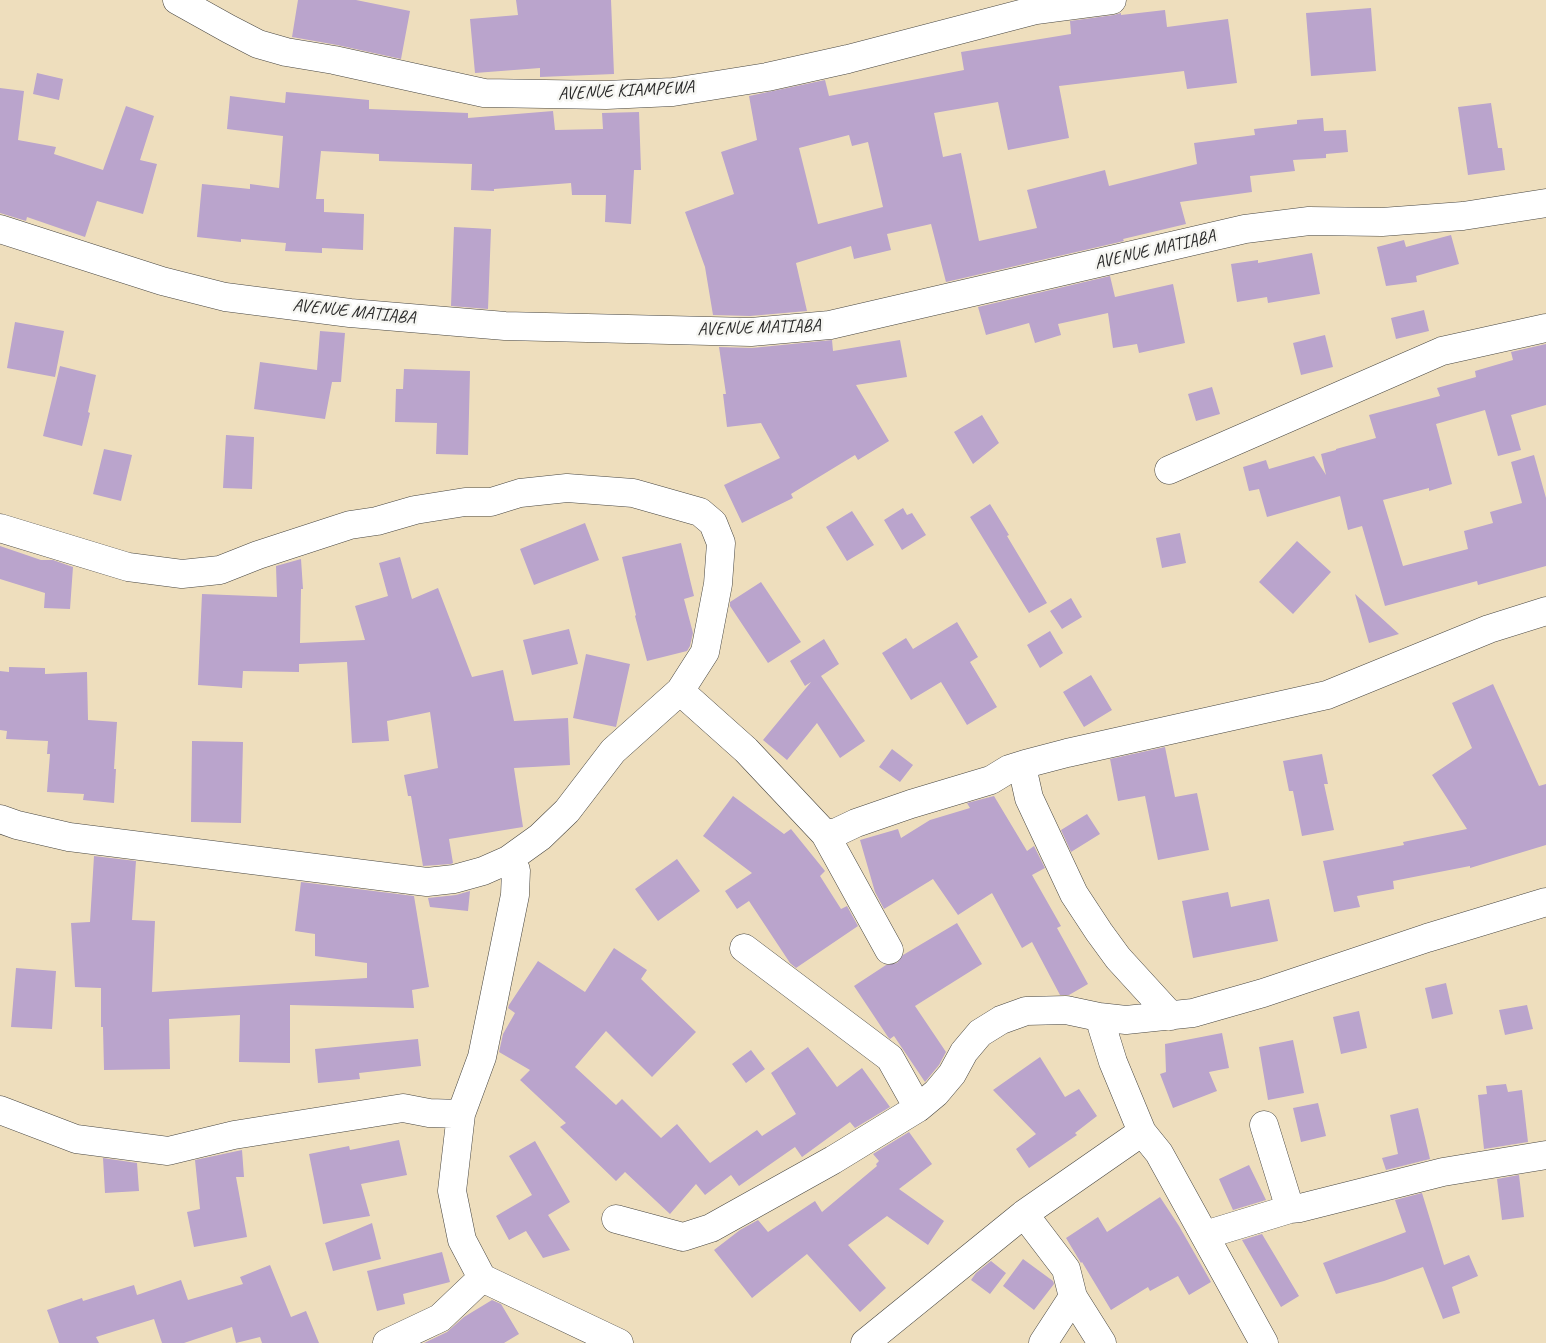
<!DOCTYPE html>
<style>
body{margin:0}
canvas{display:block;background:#eedebd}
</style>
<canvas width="1546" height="1343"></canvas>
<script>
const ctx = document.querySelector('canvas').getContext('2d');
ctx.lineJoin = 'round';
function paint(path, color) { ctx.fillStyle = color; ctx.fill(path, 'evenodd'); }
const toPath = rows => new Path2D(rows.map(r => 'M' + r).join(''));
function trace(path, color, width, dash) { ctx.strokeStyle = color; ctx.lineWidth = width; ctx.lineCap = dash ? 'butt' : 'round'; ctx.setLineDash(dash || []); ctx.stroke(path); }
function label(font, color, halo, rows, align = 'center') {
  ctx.font = font + ' Caveat,sans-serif'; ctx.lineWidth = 5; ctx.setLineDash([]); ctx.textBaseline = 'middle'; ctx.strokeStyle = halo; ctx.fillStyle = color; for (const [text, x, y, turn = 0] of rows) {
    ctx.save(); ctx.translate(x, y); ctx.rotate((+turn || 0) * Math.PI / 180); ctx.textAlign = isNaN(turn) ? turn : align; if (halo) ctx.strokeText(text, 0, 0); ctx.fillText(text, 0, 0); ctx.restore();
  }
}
const building = toPath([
 [298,0,356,0,410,11,401,59,337,45,292,37],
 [516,0,611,0,614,74,540,77,540,68,475,73,470,19,518,15],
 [1371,8,1376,71,1311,76,1306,13],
 [1165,10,1167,27,1228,19,1237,83,1187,89,1184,71,1059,86,1069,138,1008,150,998,102,934,113,943,157,961,153,979,241,1037,228,1027,190,1105,170,1109,186,1197,164,1194,143,1255,135,1254,129,1297,124,1297,120,1323,118,1324,131,1346,130,1348,152,1326,154,1326,158,1293,160,1295,171,1250,176,1252,192,1180,202,1186,224,1123,239,1124,241,946,282,931,224,887,234,891,250,854,259,851,246,796,263,807,311,750,316,713,315,705,267,685,212,734,194,721,152,757,140,749,96,825,80,829,96,964,70,961,52,1071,34,1070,21,1114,15,1121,13,1121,15],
 [849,135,852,146,868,142,883,207,818,224,799,148],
 [37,73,63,79,59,100,33,94],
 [0,88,24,91,18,140,56,147,54,154,103,170,126,106,154,116,140,160,157,164,143,214,97,201,85,237,27,217,26,221,0,213],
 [286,92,369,100,369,109,468,113,468,118,553,111,555,130,603,129,602,113,639,112,641,170,634,170,631,224,605,222,606,195,572,195,571,183,494,189,494,191,471,190,472,164,379,161,379,154,321,151,316,199,324,199,324,212,364,214,363,250,322,248,322,253,285,251,286,243,241,239,241,242,197,237,202,184,250,189,250,184,279,188,283,136,227,129,230,96,285,103],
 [1491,103,1498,148,1502,148,1505,170,1468,175,1458,107],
 [454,227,491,229,488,309,451,306],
 [1451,235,1459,264,1416,276,1417,282,1386,286,1377,247,1404,240,1406,247],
 [1312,253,1320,294,1268,303,1267,297,1237,302,1231,264,1258,260,1258,263],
 [1110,276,1115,297,1173,284,1185,343,1139,353,1137,344,1113,348,1108,313,1058,324,1061,335,1035,343,1029,323,986,335,978,307],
 [1424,310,1429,331,1396,339,1391,318],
 [15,322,64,331,55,377,7,368],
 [320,331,345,333,341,382,332,382,325,419,254,409,260,362,317,370],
 [1325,335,1333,367,1301,375,1293,343],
 [832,340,833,351,900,340,907,377,856,385,889,441,858,460,855,455,791,494,793,498,742,523,724,485,780,458,761,423,727,427,723,394,726,394,719,347,752,348],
 [1546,344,1546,405,1511,415,1521,450,1498,456,1485,410,1436,424,1452,484,1429,491,1429,488,1383,500,1403,566,1468,549,1464,531,1493,523,1490,512,1522,503,1511,462,1534,455,1546,498,1546,566,1478,585,1477,581,1385,606,1362,526,1348,530,1340,496,1267,517,1259,489,1249,491,1243,467,1266,460,1269,469,1314,456,1326,475,1321,454,1336,450,1336,449,1376,438,1369,415,1440,396,1437,388,1476,377,1475,371,1513,360,1511,352],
 [60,366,96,375,88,412,90,413,82,446,43,436],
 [404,369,470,371,468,455,436,454,437,423,395,422,396,389,403,389],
 [1212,387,1220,414,1196,421,1188,394],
 [982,415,999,443,973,464,954,432],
 [226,435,254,437,252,489,223,488],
 [104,449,132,455,121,501,93,494],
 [990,504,1009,535,1007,536,1047,603,1029,613,970,517],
 [903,508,907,515,912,513,926,535,902,550,884,520],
 [852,511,874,545,847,561,826,527],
 [585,523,599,560,534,585,520,549],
 [1180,533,1186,563,1162,568,1156,538],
 [1297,541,1331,572,1293,614,1259,582],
 [681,543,694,596,684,599,693,633,690,646,687,651,647,661,635,616,636,615,622,557],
 [0,546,41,560,53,560,73,567,70,609,44,608,45,593,0,579],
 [400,557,412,599,438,588,472,677,503,670,514,721,568,718,570,765,514,768,523,827,449,839,453,863,451,864,423,866,411,796,408,796,404,775,438,768,430,712,387,721,389,741,352,743,347,662,299,664,299,672,243,671,242,688,198,685,202,594,277,597,276,566,301,559,303,589,301,589,300,643,365,640,355,606,388,596,379,563],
 [761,582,801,642,768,663,730,606,730,602],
 [1355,594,1399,634,1369,643],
 [1071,598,1082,617,1062,629,1050,611],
 [957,622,978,657,970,662,997,707,967,725,941,682,911,700,882,653,906,638,913,649],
 [569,629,578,664,532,675,523,640],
 [1050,631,1063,653,1040,668,1027,645],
 [824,639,839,664,821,676,865,741,840,758,817,723,787,760,763,740,811,682,805,686,790,661],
 [586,654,630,664,616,727,573,718],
 [9,667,45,668,45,674,87,672,88,720,117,722,114,769,116,769,114,803,83,800,84,794,47,792,50,754,47,754,48,741,6,739,7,731,0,730,0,671,9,672],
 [1091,675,1112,710,1084,727,1063,692],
 [1493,684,1539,786,1546,784,1546,845,1470,868,1470,866,1393,881,1394,889,1357,896,1360,907,1334,912,1323,861,1404,845,1403,842,1467,829,1432,775,1472,748,1452,703],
 [192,741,243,742,241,823,191,822],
 [1165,747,1175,797,1197,793,1209,850,1158,860,1145,796,1118,801,1110,759],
 [892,749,913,765,900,782,879,767],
 [1322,754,1328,784,1324,784,1334,830,1302,836,1293,791,1289,791,1283,761],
 [733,796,784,834,791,829,825,871,820,876,841,909,847,906,858,926,796,968,790,963,749,901,737,909,725,891,752,873,703,836],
 [994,796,1027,851,1034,846,1045,868,1032,875,1061,926,1057,928,1088,984,1069,995,1060,995,1032,942,1022,948,992,893,958,915,933,879,884,909,875,892,860,840,898,829,901,838,930,820,970,808,967,803],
 [1087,814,1100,834,1071,852,1061,830],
 [94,856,136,861,132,920,155,921,152,992,367,978,367,963,315,956,315,934,295,931,301,882,414,896,429,987,412,990,414,1008,290,1005,290,1063,239,1062,240,1015,169,1019,170,1069,104,1070,103,1027,101,1027,101,988,75,987,71,923,90,922],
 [677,859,700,891,658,921,635,889],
 [470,891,468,911,430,907,428,898,456,895],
 [1228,892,1231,907,1269,899,1278,941,1193,958,1182,901],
 [957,923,982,964,915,1006,946,1052,939,1065,925,1082,894,1036,890,1039,888,1037,854,986,886,965,897,963,903,955],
 [614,948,647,970,641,979,696,1032,652,1077,606,1031,575,1067,616,1105,622,1099,661,1138,677,1124,710,1163,757,1130,762,1136,796,1114,771,1073,808,1047,837,1087,862,1068,890,1107,855,1128,850,1122,802,1157,795,1147,739,1186,731,1175,705,1195,696,1184,670,1214,625,1172,616,1181,560,1127,566,1123,520,1080,530,1070,499,1052,503,1034,515,1013,508,1008,509,1005,538,961,585,992],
 [16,968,56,971,52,1029,11,1027],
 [1446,983,1453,1014,1432,1019,1425,988],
 [1527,1005,1533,1029,1505,1035,1499,1010],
 [1359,1011,1367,1048,1341,1054,1333,1017],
 [1222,1033,1229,1068,1209,1072,1217,1091,1173,1108,1160,1074,1166,1072,1165,1044],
 [418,1039,421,1066,359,1073,360,1079,318,1083,315,1049],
 [1293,1040,1304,1093,1268,1100,1259,1047],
 [751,1050,765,1069,746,1083,732,1064],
 [1040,1057,1065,1097,1079,1089,1097,1116,1075,1133,1077,1135,1029,1168,1016,1149,1036,1134,993,1090],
 [1506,1084,1508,1092,1522,1090,1528,1142,1484,1149,1478,1095,1487,1094,1486,1086],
 [1318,1103,1326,1136,1301,1142,1293,1108],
 [1418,1108,1430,1159,1386,1170,1382,1158,1398,1154,1390,1115],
 [909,1132,932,1164,899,1189,944,1221,928,1245,887,1216,848,1245,886,1288,860,1312,807,1254,752,1298,714,1250,740,1230,758,1220,768,1232,815,1201,822,1212,877,1166,876,1164,879,1161,873,1154],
 [399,1140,407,1175,361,1184,370,1216,323,1224,309,1154,349,1146,350,1150],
 [535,1141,570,1202,548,1215,570,1250,543,1258,526,1231,509,1240,496,1216,532,1195,509,1156],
 [242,1150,244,1177,236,1177,247,1237,194,1247,187,1212,200,1209,195,1160],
 [103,1158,137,1163,139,1191,105,1193],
 [1249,1165,1266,1200,1233,1210,1219,1179],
 [1519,1175,1524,1217,1502,1220,1497,1179],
 [1422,1193,1444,1265,1469,1255,1478,1276,1452,1287,1460,1313,1443,1319,1423,1267,1384,1281,1336,1294,1323,1263,1406,1232,1395,1200],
 [1160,1197,1179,1226,1211,1282,1189,1295,1178,1276,1150,1291,1148,1287,1111,1310,1082,1262,1081,1263,1066,1238,1098,1217,1107,1232],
 [372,1223,381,1259,333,1271,325,1243],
 [1262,1234,1299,1296,1281,1307,1242,1240],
 [442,1252,450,1282,403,1294,405,1304,377,1311,367,1271],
 [1023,1259,1053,1281,1054,1284,1034,1310,1003,1286],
 [991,1261,1006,1273,990,1294,971,1280,976,1273],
 [270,1265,291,1317,306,1311,319,1343,262,1343,260,1337,236,1343,232,1327,184,1343,162,1343,154,1319,96,1337,99,1343,59,1343,47,1310,82,1298,83,1301,134,1285,137,1295,181,1280,188,1300,243,1284,240,1277],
 [492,1300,501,1304,519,1334,504,1343,424,1343,447,1332,464,1317]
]);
const minor = toPath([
 [177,0,229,29,258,44,286,52,334,60,484,93,606,95,673,92,767,77,848,59,1036,10,1112,0],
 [0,229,162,281,225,297,350,313,505,326,751,332,830,325,1245,229,1309,221,1382,222,1463,216,1546,203],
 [1169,470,1442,351,1546,328],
 [0,528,128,567,182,574,220,570,258,555,350,525,377,521,415,510,465,502,491,502,520,493,567,488,633,493,700,512,713,523,721,543,718,584,705,652,680,691,613,751,567,811,540,837,508,860,483,871,454,879,427,882,69,837,17,825,0,819],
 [680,691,746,750,825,834,837,832,856,823,911,804,991,780,1009,769,1025,764,1067,753,1327,695,1489,629,1546,611],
 [1025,764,1023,771,1029,798,1074,894,1099,932,1118,958,1171,1016],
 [825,834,889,950],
 [744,948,890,1058,918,1108],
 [1099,1017,1113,1062,1142,1132,1159,1153,1264,1343],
 [0,1110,76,1139,168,1151,234,1135,403,1108,429,1113,461,1114,482,1057,515,895,516,870,508,860],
 [461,1114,452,1191,462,1240,482,1278,619,1343],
 [1264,1125,1290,1209,1300,1208,1443,1172,1546,1155],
 [1024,1214,1066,1269,1073,1297,1102,1343],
 [616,1219,683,1237,711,1228,833,1160,918,1108,936,1093,952,1074,964,1052,980,1033,1001,1020,1026,1011,1066,1010,1099,1017,1126,1020,1193,1013,1263,993,1427,938,1546,902],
 [1205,1235,1290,1209],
 [387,1343,440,1318,482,1278],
 [865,1343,1024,1214,1142,1132],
 [1043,1343,1073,1297]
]);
const streetNames = [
 ["AVENUE KIAMPEWA",626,91,-3],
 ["AVENUE MATIABA",1155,250,-13],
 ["AVENUE MATIABA",354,312,6],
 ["AVENUE MATIABA",759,328,-2]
];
paint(building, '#baa4cc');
trace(minor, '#484641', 29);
trace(minor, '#fff', 28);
label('18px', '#2b2b2b', '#f6f6f2', streetNames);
</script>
